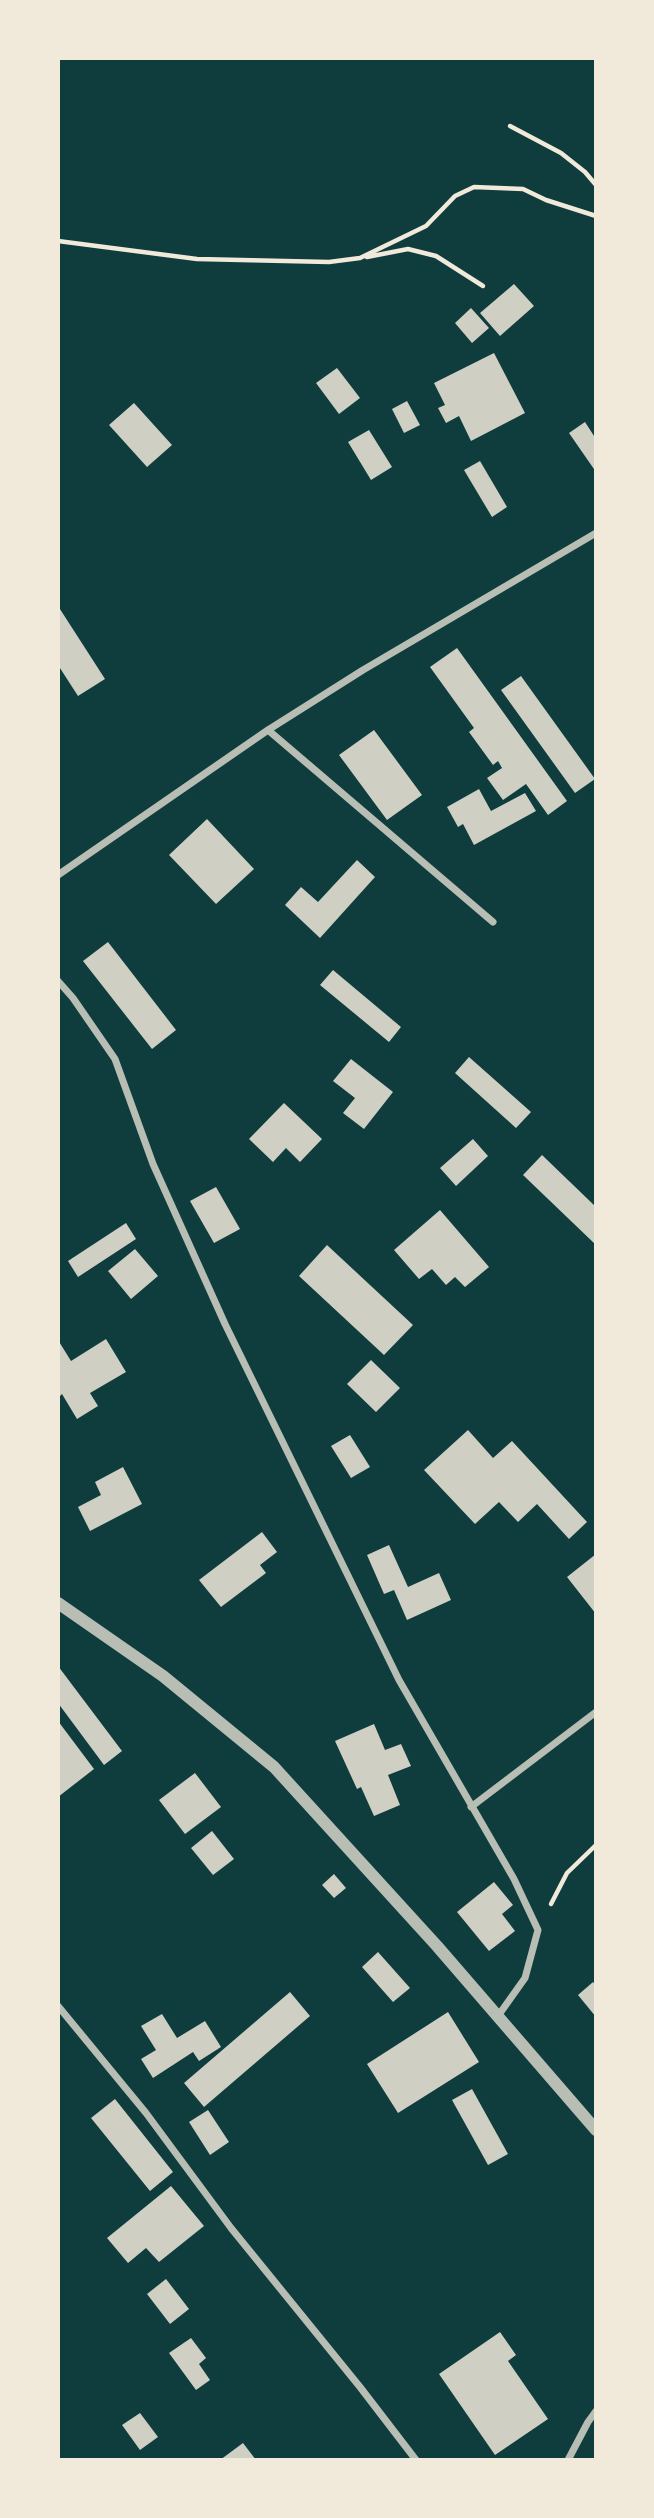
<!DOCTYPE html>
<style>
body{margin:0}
#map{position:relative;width:654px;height:2518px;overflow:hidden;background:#0f3d3e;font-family:Figtree,sans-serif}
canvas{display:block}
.frame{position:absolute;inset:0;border:60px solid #f1e9da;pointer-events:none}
</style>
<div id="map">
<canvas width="654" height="2518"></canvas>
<div class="frame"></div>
</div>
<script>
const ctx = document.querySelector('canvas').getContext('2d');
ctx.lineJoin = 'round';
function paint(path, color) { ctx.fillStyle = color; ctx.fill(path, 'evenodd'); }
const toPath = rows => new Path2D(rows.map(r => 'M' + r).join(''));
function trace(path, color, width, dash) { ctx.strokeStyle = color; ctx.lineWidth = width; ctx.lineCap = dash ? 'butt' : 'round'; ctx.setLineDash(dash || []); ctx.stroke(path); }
const building = toPath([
 [514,284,534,306,500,336,480,313],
 [471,308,489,328,472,343,455,323],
 [494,353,525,413,471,441,459,416,446,423,438,408,445,405,434,383],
 [337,368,360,398,339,414,316,383],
 [407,401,420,425,404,433,392,409],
 [134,403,172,445,147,467,109,425],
 [585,422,596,439,596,472,569,433],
 [369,430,392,467,371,480,348,442],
 [480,461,507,507,492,517,464,470],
 [58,606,105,679,78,696,58,665],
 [457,648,567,801,548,815,526,784,503,800,487,778,502,768,498,761,493,765,469,732,474,728,430,667],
 [521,676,595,779,575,793,501,690],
 [374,730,422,795,387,820,339,755],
 [479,789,491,811,525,793,536,811,474,845,463,824,458,827,447,807],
 [207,819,254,869,216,904,169,855],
 [357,860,375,877,320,938,285,905,301,887,318,902],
 [108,942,176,1030,152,1049,83,961],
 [333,970,401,1027,389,1042,320,985],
 [469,1057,531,1112,516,1128,455,1073],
 [351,1059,393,1092,364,1129,343,1113,355,1098,333,1081],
 [284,1103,322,1139,300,1162,286,1148,273,1162,249,1139],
 [473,1139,488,1156,456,1186,440,1168],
 [542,1155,596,1207,596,1245,523,1175],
 [216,1187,240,1229,214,1243,190,1201],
 [440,1210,489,1267,465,1287,455,1277,446,1285,432,1269,419,1279,394,1250],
 [126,1223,136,1239,78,1277,68,1261],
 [327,1245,413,1325,384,1355,299,1276],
 [135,1249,158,1276,131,1299,108,1271],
 [106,1339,126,1372,90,1393,98,1406,77,1419,62,1394,59,1397,58,1395,58,1340,71,1361],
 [371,1360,400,1388,376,1412,347,1384],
 [468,1430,493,1458,512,1441,587,1522,569,1539,537,1504,518,1522,499,1502,475,1524,424,1470],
 [350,1435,370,1467,351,1478,331,1446],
 [123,1467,142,1504,90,1531,78,1507,101,1495,95,1482],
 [262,1532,277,1552,260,1565,266,1573,221,1607,199,1580],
 [389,1545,408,1587,439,1573,451,1600,407,1620,394,1590,384,1594,367,1555],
 [596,1554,596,1614,567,1577],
 [58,1666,122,1751,104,1765,58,1703],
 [58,1721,94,1769,58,1797],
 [374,1724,385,1750,401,1744,411,1766,388,1775,400,1805,374,1816,361,1787,357,1789,335,1741],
 [195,1773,221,1807,185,1834,159,1800],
 [212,1831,234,1859,213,1875,191,1848],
 [334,1874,346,1888,334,1898,322,1885],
 [494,1882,513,1905,502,1914,515,1931,489,1951,457,1912],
 [378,1952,410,1988,393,2002,362,1967],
 [593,1982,596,1986,596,2017,578,1995],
 [290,1992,310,2016,204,2107,184,2083],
 [448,2012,479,2062,398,2113,367,2064],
 [162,2014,177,2038,205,2021,221,2047,199,2061,193,2052,153,2078,141,2059,156,2050,141,2026],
 [472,2089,508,2154,488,2165,452,2100],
 [115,2099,173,2172,150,2191,91,2118],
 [208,2110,229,2142,210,2155,189,2122],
 [171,2186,204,2226,159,2262,146,2248,128,2263,107,2238],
 [166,2279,189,2309,170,2324,147,2294],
 [500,2332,516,2355,508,2361,548,2419,495,2455,439,2374],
 [191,2338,206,2358,199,2364,210,2380,196,2390,169,2353],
 [140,2413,158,2437,140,2450,122,2425],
 [243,2443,256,2460,220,2460]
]);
const path = toPath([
 [510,126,561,153,585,172,596,185],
 [58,241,197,259,329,262,360,258,426,226,455,196,474,187,523,189,546,200,596,216],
 [367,257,408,249,436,256,483,286],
 [551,1904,567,1873,596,1845]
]);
const minor = toPath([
 [268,730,493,922],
 [58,875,268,730,363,670,596,533],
 [58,981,73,998,115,1059,153,1164,225,1324,399,1680,514,1879,538,1930,525,1978,498,2016],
 [471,1807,596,1712],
 [58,2006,146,2113,231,2228,360,2387,416,2460],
 [568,2460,588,2422,596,2411]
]);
const tertiary = toPath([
 [58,1603,163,1676,274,1767,437,1946,596,2130]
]);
paint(building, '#cfcfc3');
trace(path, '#f1e9da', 4.5);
trace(minor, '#b8beb3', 7);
trace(tertiary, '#b8beb3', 12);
</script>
